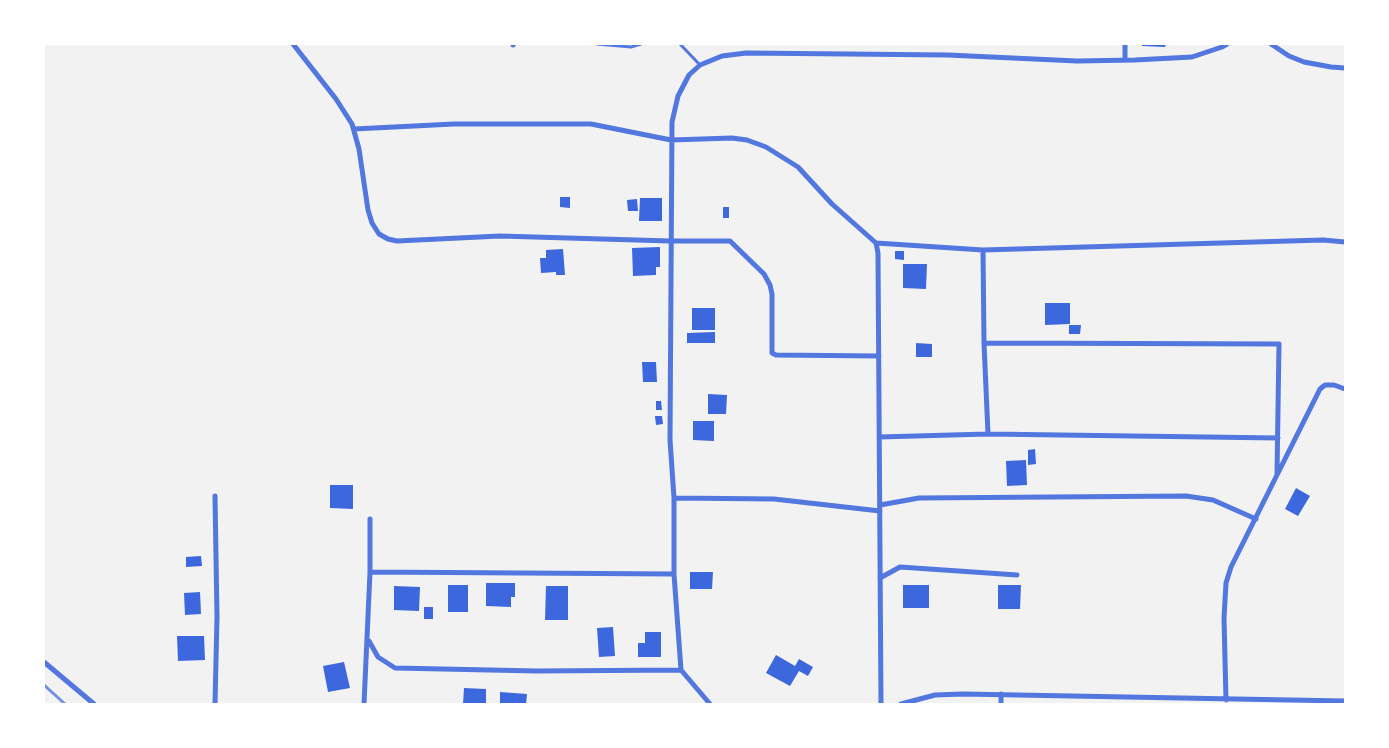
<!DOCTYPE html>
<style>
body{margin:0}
#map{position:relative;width:1389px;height:748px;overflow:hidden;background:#f2f2f2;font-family:Lora,serif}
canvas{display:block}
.frame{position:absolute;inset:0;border:45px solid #fff;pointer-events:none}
</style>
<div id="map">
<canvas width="1389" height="748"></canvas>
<div class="frame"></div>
</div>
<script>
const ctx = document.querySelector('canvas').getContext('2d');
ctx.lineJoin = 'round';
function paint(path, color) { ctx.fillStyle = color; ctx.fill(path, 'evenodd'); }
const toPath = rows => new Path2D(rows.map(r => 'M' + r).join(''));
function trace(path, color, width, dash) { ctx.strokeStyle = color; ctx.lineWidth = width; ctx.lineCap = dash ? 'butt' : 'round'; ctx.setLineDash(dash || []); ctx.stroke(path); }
const building = toPath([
 [1142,44,1166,44,1165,47,1142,46],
 [560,197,570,197,570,208,560,207],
 [640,198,662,198,662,221,639,221],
 [637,199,638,211,628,211,627,200],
 [723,207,729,207,729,218,723,218],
 [660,247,660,267,656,267,656,275,633,276,632,248],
 [563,249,565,275,556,275,556,272,541,273,540,258,546,258,546,250],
 [895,251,904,251,904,260,895,259],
 [903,264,927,264,926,289,903,288],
 [1045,303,1070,303,1070,324,1045,325],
 [692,308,715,308,715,330,692,330],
 [1069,325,1081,325,1080,334,1069,334],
 [715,332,715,343,687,343,687,333],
 [916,343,932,344,932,357,916,357],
 [642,362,656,362,657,382,643,382],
 [708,394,727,395,726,414,708,414],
 [656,401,661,401,662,410,656,410],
 [655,416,662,416,663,424,656,425],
 [693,421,714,421,714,441,693,440],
 [1035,449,1036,464,1028,465,1028,450],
 [1026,460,1027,485,1007,486,1006,461],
 [330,485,353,485,353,509,330,508],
 [1296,488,1310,496,1298,516,1285,509],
 [201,556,202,566,186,567,186,557],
 [690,572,713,572,712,589,690,589],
 [486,583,515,583,515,597,511,597,511,607,486,606],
 [448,585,468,585,468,612,448,612],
 [903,585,929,585,929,608,903,608],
 [998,585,1021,585,1020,609,998,609],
 [394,586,420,587,419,611,394,610],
 [546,586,568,586,568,620,545,620],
 [200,592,201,614,185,615,184,593],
 [424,607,433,607,433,619,424,619],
 [613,627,615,656,599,657,597,628],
 [645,632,661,632,661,657,638,657,638,643,645,643],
 [177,636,204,636,205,660,178,661],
 [776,655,795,666,799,659,813,667,808,676,799,671,790,686,766,673],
 [344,662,350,688,328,692,323,666],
 [464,688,486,689,486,704,463,704],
 [500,692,527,694,526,704,500,704]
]);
const service = toPath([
 [597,44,631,47,641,44],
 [680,44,700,65]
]);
const minor = toPath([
 [293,44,336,99,352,124,359,149,368,210,372,223,379,234,388,239,397,241,500,236,670,241,730,241,764,274,770,285,772,294,772,353,776,355,879,356],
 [513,44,513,45],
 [1271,44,1289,56,1304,62,1331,67,1345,68],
 [1125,60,1125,44],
 [354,129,454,124,591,124,671,140,732,138,747,140,766,147,798,167,832,204,876,243,878,253,881,704],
 [876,243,983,250,1323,240,1345,242],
 [983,250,984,343,988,434],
 [984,343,1279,344,1277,474],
 [879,437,988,434,1278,438],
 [674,498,774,499,880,511],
 [880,505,919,498,1186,496,1213,500,1256,519],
 [370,572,370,519],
 [880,578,900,567,1017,575],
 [369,641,378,657,395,668,537,671,681,670],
 [44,662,94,704],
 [1226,700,1224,618,1226,583,1231,567,1320,389,1325,385,1334,385,1345,389],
 [215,704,217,617,215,496],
 [364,704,370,572,674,574],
 [710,704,681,670,674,574,674,498,670,440,672,122,678,96,689,75,700,65,722,56,746,53,948,55,1077,61,1135,60,1192,57,1222,47,1227,44],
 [901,704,935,695,963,694,1345,701],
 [1001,704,1001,694]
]);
const rail = toPath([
 [44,685,65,704]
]);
paint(building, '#3d67dc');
trace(service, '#5277de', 3);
trace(minor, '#5277de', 5);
trace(rail, '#7290e2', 3);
</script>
